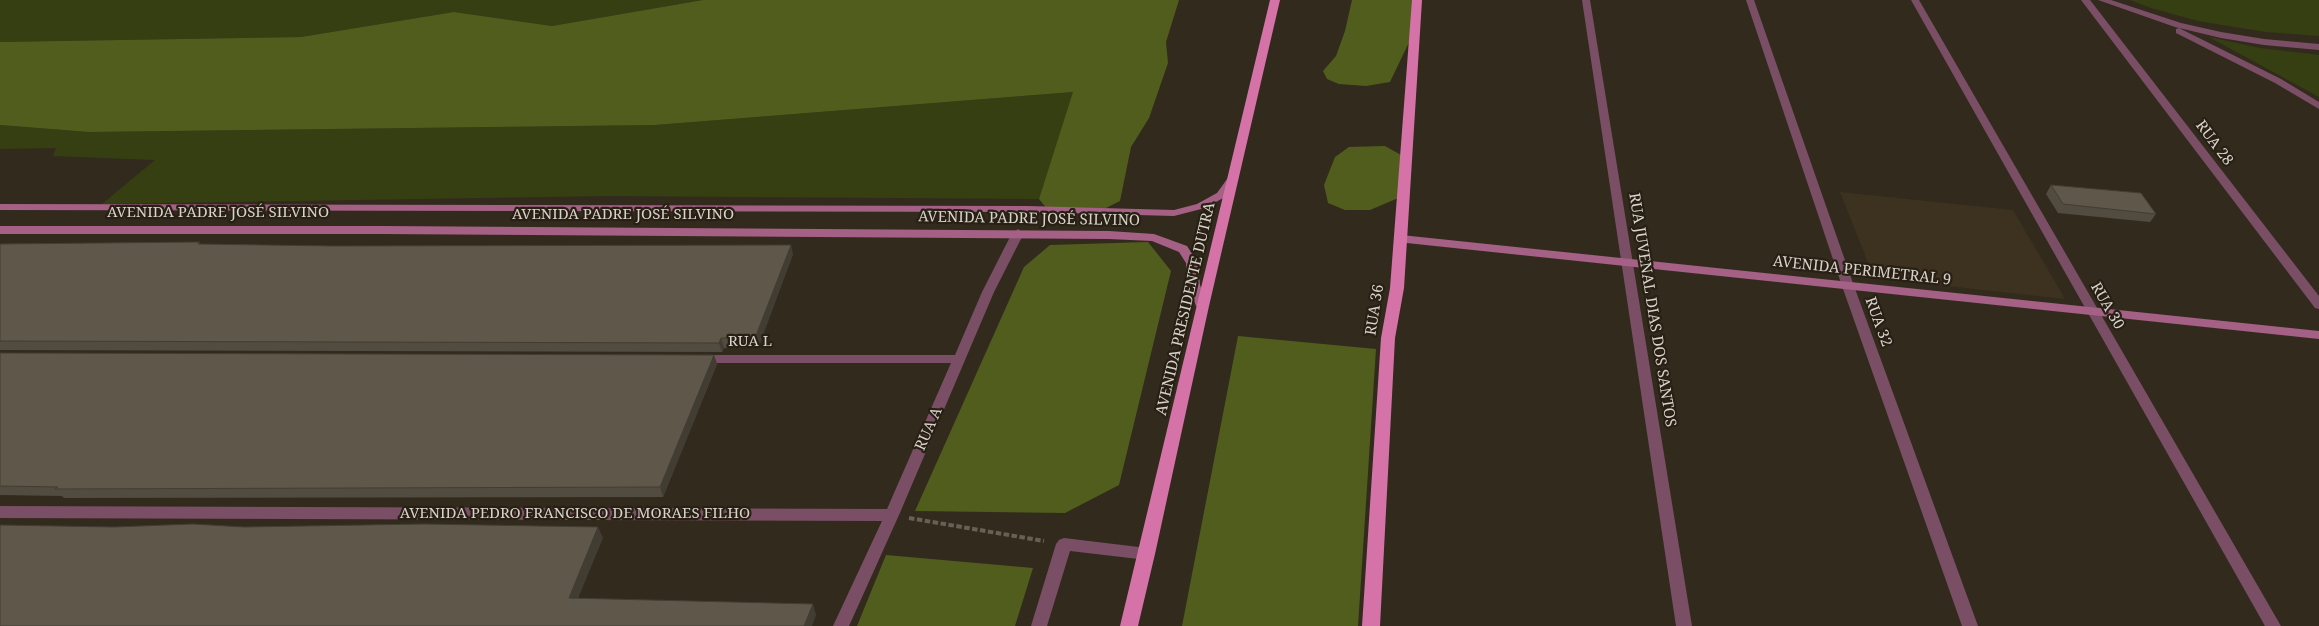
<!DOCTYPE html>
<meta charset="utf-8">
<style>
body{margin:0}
canvas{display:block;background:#322a1d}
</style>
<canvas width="2319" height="626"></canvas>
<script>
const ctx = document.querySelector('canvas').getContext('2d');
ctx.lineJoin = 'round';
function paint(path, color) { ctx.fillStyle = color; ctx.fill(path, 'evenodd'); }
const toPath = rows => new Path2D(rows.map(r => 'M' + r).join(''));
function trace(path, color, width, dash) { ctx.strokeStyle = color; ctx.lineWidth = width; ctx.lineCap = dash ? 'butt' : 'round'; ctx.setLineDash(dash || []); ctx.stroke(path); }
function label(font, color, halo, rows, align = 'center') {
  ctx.font = font + ' "Noto Serif",serif'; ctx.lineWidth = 4.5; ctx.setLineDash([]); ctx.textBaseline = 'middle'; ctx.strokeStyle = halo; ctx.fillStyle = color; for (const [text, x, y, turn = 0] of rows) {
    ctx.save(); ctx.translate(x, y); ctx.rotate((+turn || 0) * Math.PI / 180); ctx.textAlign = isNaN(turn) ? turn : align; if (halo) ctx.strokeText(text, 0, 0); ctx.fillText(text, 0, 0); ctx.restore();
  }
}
const built = toPath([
 [1840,192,2013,210,2065,299,1874,278]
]);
const green = toPath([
 [0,0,703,0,552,26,454,12,301,37,0,42],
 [2130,0,2319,0,2319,36,2266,32,2198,21,2151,8],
 [2209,37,2260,48,2319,55,2319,97],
 [1074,92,1039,199,607,196,102,204,155,160,53,156,56,148,0,149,0,125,89,132,655,125]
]);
const forest = toPath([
 [703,0,1179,0,1166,42,1168,63,1149,118,1131,147,1120,201,1106,208,1078,210,1048,210,1039,199,1073,92,655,125,89,132,0,125,0,42,301,37,454,12,552,26],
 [1352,0,1414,0,1412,36,1390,82,1366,86,1339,84,1327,79,1323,71,1336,56,1345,31],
 [1385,146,1401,155,1403,196,1370,210,1345,210,1328,203,1324,185,1335,157,1349,147],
 [1148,242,1171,271,1119,485,1065,513,915,511,1024,267,1050,245],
 [1238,336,1376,349,1358,626,1182,626],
 [886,555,1033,568,1015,626,857,626]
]);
const path = toPath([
 [909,518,1044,541]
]);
const minor = toPath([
 [1582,0,1590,0,1692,626,1676,626,1582,0],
 [1746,0,1754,0,1854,286,1978,626,1962,626,1842,286,1746,0],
 [1911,0,1919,0,2281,626,2265,626,1911,0],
 [2081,0,2090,0,2319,296,2319,309,2315,308,2081,0],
 [1018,229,1024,233,994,292,899,515,849,626,833,626,882,521,0,518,0,506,887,509,951,363,699,363,692,359,699,355,955,355,982,292,1012,233,1018,229],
 [1064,538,1147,548,1152,550,1155,554,1152,558,1147,560,1070,551,1047,626,1031,626,1056,544,1059,540,1064,538]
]);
const tertiary = toPath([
 [2098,0,2111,0,2181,23,2221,32,2264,39,2319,44,2319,50,2264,45,2221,38,2175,27,2098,0],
 [2179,28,2281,79,2319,102,2319,109,2275,83,2176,33,2176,29,2179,28]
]);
const secondary = toPath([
 [1234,174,1239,177,1225,197,1205,208,1174,216,1027,212,0,210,0,204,1027,206,1174,210,1197,204,1217,193,1230,175,1234,174],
 [0,226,384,226,1109,231,1154,234,1187,246,1198,263,1200,285,1208,306,1202,310,1196,306,1188,285,1186,263,1179,252,1152,241,1109,239,384,234,0,234,0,226],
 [1401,235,2319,331,2319,339,1397,242,1395,239,1397,236,1401,235]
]);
const trunk = toPath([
 [1270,0,1280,0,1209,306,1155,554,1138,626,1120,626,1270,0],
 [1412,0,1422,0,1404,288,1395,338,1380,626,1362,626,1381,338,1390,288,1412,0]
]);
const wall = toPath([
 [2051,185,2156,214,2150,222,2058,213,2046,194],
 [199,242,200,244,793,254,758,348,724,348,722,352,0,350,0,244],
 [0,353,714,355,717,364,663,497,64,498,62,496,0,495]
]);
const shadedWall = toPath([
 [791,245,793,254,758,348,755,338],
 [721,338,724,348,722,352,719,343],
 [714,355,717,364,663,497,660,487],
 [598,527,603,538,574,608,569,598],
 [813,604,816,615,812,626,804,626]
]);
const building = toPath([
 [2051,185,2141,193,2156,214,2063,204,2051,185],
 [199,242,198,244,333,246,791,245,755,338,721,338,719,343,0,341,0,244,199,242],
 [0,353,714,355,660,487,55,489,58,487,0,486,0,353],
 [193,524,244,527,424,524,598,527,569,598,813,604,804,626,0,626,0,525,114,527,193,524]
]);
const streetNames = [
 ["RUA 28",2214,143,53],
 ["AVENIDA PADRE JOSÉ SILVINO",218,213],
 ["AVENIDA PADRE JOSÉ SILVINO",623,215],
 ["AVENIDA PADRE JOSÉ SILVINO",1029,219,1],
 ["AVENIDA PERIMETRAL 9",1862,271,6],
 ["RUA 30",2107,306,60],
 ["AVENIDA PRESIDENTE DUTRA",1186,309,-77],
 ["RUA 36",1375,310,-81],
 ["RUA JUVENAL DIAS DOS SANTOS",1652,310,81],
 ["RUA 32",1878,322,70],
 ["RUA L",750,342],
 ["RUA A",929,429,-66],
 ["AVENIDA PEDRO FRANCISCO DE MORAES FILHO",575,514]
];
paint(built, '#3d311f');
paint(green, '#363f11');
paint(forest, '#505d1d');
trace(path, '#676054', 4, [5.5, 2.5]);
paint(minor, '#7a4e65');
paint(tertiary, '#7a4e65');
paint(secondary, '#a56085');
paint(trunk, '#d573a9');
paint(wall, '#524b3f');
paint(shadedWall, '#423d33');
paint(building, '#5f5749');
trace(building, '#423d33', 1);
label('15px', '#d8d2ca', '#282014', streetNames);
</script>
